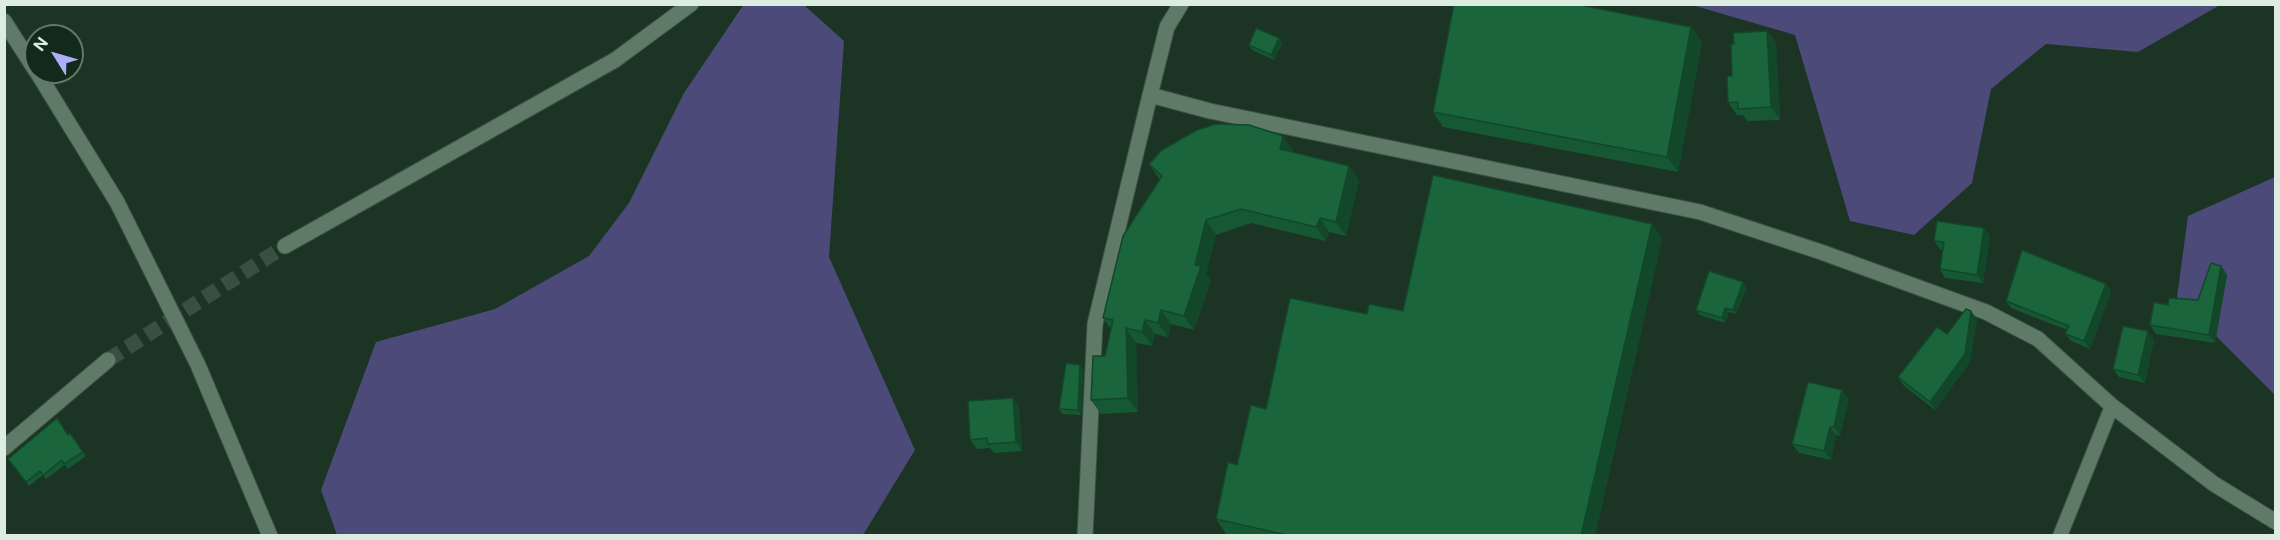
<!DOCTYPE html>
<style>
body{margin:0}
#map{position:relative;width:2280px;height:540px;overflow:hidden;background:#1b3424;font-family:"Public Sans",sans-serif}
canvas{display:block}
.frame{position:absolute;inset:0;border:6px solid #ddece1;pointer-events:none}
.north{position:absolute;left:24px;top:24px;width:60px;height:60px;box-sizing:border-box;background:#112a1b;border:2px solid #63786a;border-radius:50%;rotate:307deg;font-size:16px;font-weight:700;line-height:24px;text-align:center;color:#ddece1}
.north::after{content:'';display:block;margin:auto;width:21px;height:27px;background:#afaefa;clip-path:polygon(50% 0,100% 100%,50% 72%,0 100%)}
</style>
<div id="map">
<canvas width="2280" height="540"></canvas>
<div class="frame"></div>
<div class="north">N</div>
</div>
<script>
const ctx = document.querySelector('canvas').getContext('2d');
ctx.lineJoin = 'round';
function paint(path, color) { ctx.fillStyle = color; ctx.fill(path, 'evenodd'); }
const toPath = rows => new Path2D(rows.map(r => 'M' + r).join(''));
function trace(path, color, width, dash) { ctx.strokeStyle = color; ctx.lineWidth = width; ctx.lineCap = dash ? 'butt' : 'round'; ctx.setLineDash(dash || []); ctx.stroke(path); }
const green = toPath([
 [744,4,804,5,844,41,829,257,915,450,863,535,337,535,321,490,376,342,495,309,589,256,629,203,684,93],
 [1692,5,2220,5,2138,52,2046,44,1991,89,1972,183,1914,235,1850,221,1795,35],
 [2275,177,2275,395,2177,297,2188,216]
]);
const minorTunnel = toPath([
 [108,360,285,246]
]);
const service = toPath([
 [2060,536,2112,406]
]);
const minor = toPath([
 [1150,95,1167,27,1181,4],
 [285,246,615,60,691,4],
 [4,448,108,360],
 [1085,536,1095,324,1150,95,1210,111,1700,212,1821,252,1986,312,2038,339,2112,406,2214,484,2276,522]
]);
const tertiary = toPath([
 [4,21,36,71],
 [37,72,117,202,198,365,270,536]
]);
const wall = toPath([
 [1691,27,1702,42,1678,172,1443,127,1433,112],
 [1767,31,1776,43,1780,120,1747,121,1743,115,1737,115,1728,103,1732,76,1734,44],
 [1279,38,1282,43,1274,60,1252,50,1249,45],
 [1293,150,1292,152,1359,180,1346,236,1329,232,1326,241,1251,223,1216,235,1206,274,1211,280,1194,330,1171,324,1168,337,1155,334,1152,346,1136,343,1138,412,1101,414,1091,400,1105,356,1111,329,1103,318,1160,180,1149,164],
 [1652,224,1662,239,1595,536,1234,536,1226,534,1216,519,1237,465,1266,409,1367,314,1403,311],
 [1984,228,1990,236,1983,283,1945,278,1940,269,1943,250,1940,249,1934,241],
 [2221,266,2227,275,2215,343,2156,334,2150,325,2168,305,2198,300],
 [2106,284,2111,292,2090,349,2071,341,2065,334,2067,330,2011,308,2006,301],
 [1747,287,1736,314,1729,312,1725,323,1700,315,1696,310],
 [1977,319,1970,362,1935,410,1904,386,1898,377,1947,334],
 [2154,340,2145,383,2119,377,2113,369],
 [1080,365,1083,369,1081,415,1062,414,1059,409],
 [1013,398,1019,407,1022,451,994,453,990,448,977,449,970,440],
 [1849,398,1840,436,1836,435,1831,460,1799,453,1792,444],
 [70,433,86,456,68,469,65,465,46,479,43,475,29,486,11,464]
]);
const shadedWall = toPath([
 [1691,27,1702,42,1678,172,1667,157],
 [1767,31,1776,43,1780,120,1771,107],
 [1279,38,1282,43,1274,60,1271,55],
 [1283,136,1293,150,1290,163,1280,149],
 [1349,166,1359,180,1346,236,1336,222],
 [1320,218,1329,232,1326,241,1316,227],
 [1206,220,1216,235,1206,274,1211,280,1194,330,1184,316],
 [1652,224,1662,239,1595,536,1581,536],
 [1984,228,1990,236,1983,283,1977,275],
 [2221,266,2227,275,2215,343,2209,335],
 [1743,282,1747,287,1736,314,1733,310],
 [2106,284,2111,292,2090,349,2084,341],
 [1725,308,1729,312,1725,323,1722,318],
 [1161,310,1171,324,1168,337,1158,323],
 [1971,311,1977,319,1970,362,1935,410,1930,402],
 [1145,320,1155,334,1152,346,1142,332],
 [1126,328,1136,343,1138,412,1128,398],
 [2148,331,2154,340,2145,383,2138,375],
 [1080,365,1083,369,1081,415,1078,410],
 [1842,390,1849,398,1840,436,1834,427],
 [1013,398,1019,407,1022,451,1016,442],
 [1830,427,1836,435,1831,460,1824,451]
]);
const building = toPath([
 [1454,4,1575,4,1691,27,1667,157,1433,112,1454,4],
 [1256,28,1279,38,1271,55,1249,45,1256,28],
 [1767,31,1771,107,1738,109,1738,102,1728,103,1727,76,1732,76,1731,44,1734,44,1733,33,1767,31],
 [1216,124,1249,125,1283,136,1280,149,1349,166,1336,222,1320,218,1316,227,1241,209,1206,220,1195,265,1201,266,1184,316,1161,310,1158,323,1145,320,1142,332,1126,328,1128,398,1091,400,1093,356,1105,356,1113,320,1103,318,1123,236,1162,176,1149,164,1162,150,1197,130,1216,124],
 [1433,175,1652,224,1581,536,1291,536,1216,519,1228,462,1237,465,1251,405,1266,409,1290,298,1367,314,1369,304,1403,311,1433,175],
 [1937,221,1984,228,1977,275,1940,269,1944,242,1934,241,1937,221],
 [2022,250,2106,284,2084,341,2065,334,2069,326,2006,301,2022,250],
 [2211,263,2221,266,2209,335,2150,325,2154,302,2168,305,2169,298,2198,300,2211,263],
 [1709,271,1743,282,1733,310,1725,308,1722,318,1696,310,1709,271],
 [1966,309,1971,311,1965,354,1930,402,1898,377,1937,327,1947,334,1966,309],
 [2123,326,2148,331,2138,375,2113,369,2123,326],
 [1066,363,1080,365,1078,410,1059,409,1066,363],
 [1808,382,1842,390,1834,427,1830,427,1824,451,1792,444,1808,382],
 [1013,398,1016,442,988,444,987,438,970,440,968,401,1013,398],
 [57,418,68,435,70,433,83,452,64,464,62,460,43,475,40,471,26,482,8,459,57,418]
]);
paint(green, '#4b4a79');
trace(minorTunnel, '#385040', 15, [15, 8]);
trace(service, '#3c5244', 16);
trace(minor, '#3c5244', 17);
trace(tertiary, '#3c5244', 17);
trace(service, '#5f7b68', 14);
trace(minor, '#5f7b68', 15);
trace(tertiary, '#5f7b68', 15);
paint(wall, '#165734');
paint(shadedWall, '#12472a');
paint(building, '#1a653c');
trace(building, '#12472a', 1.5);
</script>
